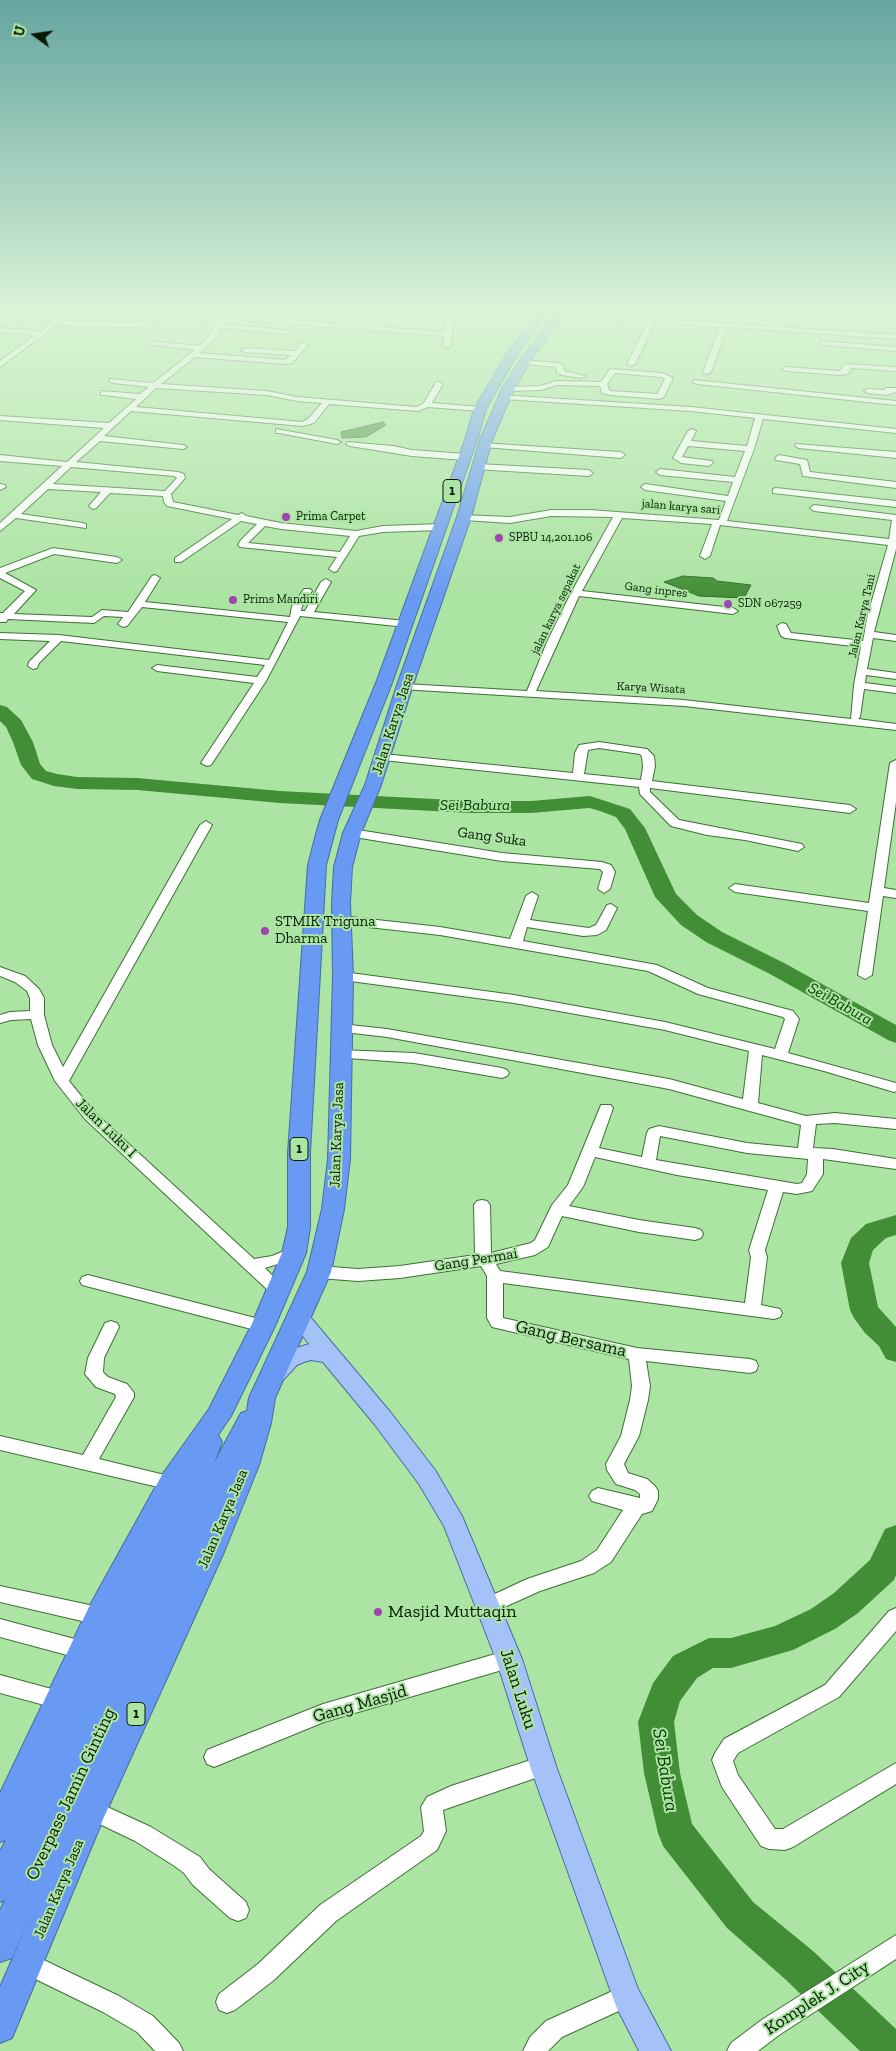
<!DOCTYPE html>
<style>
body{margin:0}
#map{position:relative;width:896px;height:2051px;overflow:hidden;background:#ace4a3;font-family:"Zilla Slab",serif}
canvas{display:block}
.north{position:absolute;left:10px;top:10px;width:50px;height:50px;-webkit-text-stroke:4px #ace4a3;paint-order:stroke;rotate:284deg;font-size:14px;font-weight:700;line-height:20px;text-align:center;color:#071c05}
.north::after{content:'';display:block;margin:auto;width:18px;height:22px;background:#071c05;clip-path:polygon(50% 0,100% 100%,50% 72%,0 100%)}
</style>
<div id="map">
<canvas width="896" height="2051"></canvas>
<div class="north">U</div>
</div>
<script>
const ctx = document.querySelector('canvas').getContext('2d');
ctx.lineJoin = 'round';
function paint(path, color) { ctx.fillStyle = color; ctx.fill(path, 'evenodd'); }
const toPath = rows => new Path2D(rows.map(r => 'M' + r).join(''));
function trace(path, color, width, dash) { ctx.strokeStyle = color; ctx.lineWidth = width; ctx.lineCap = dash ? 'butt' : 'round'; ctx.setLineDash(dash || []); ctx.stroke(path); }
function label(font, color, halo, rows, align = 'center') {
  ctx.font = font + ' "Zilla Slab",serif'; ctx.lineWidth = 4; ctx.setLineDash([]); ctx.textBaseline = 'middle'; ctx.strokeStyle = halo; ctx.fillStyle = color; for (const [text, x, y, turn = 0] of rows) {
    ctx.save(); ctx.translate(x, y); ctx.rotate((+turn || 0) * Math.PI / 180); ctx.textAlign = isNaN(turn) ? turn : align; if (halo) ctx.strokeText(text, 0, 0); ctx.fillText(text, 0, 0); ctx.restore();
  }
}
const water = toPath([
 [383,422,386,425,366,437,342,438,341,432,383,422],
 [683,576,713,578,717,581,751,585,744,598,699,596,664,582,683,576]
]);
const river = toPath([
 [0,705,7,707,21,720,33,742,40,764,46,771,57,774,77,777,137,778,280,791,472,801,531,801,590,796,630,809,645,828,676,894,697,915,722,932,786,964,896,1025,896,1043,888,1040,770,974,706,942,681,925,655,897,625,829,616,817,600,811,589,808,531,813,472,813,280,803,137,790,77,789,54,786,32,779,21,765,13,742,6,727,0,721,0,705],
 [896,1215,896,1235,886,1238,873,1250,869,1263,878,1307,896,1327,896,1362,886,1359,879,1346,865,1333,854,1318,850,1310,841,1263,851,1238,866,1224,896,1215],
 [896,1525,896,1575,894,1580,858,1613,835,1629,793,1650,731,1668,713,1668,697,1678,680,1701,674,1722,680,1773,692,1824,753,1902,813,1951,896,2029,896,2051,860,2051,785,1979,727,1928,663,1846,658,1833,644,1773,638,1722,653,1683,673,1656,709,1638,731,1638,775,1626,811,1609,834,1593,870,1560,885,1529,896,1525]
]);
const minor = toPath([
 [66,312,74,312,63,321,137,323,153,312,166,312,215,316,221,320,242,316,330,323,334,325,333,327,242,320,223,324,287,330,291,332,287,334,221,328,217,337,199,353,285,360,291,355,245,352,241,350,245,348,295,351,301,343,308,345,292,363,285,364,195,357,161,384,267,391,297,397,417,407,424,403,436,382,439,382,443,384,432,403,480,407,484,409,480,411,428,407,418,411,329,404,314,423,303,426,131,411,104,436,183,445,187,447,183,449,100,441,76,462,178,472,184,474,185,478,171,494,173,502,238,515,242,513,246,516,281,523,356,531,383,526,441,524,446,527,441,530,383,532,359,536,337,571,334,572,329,569,337,557,240,547,238,545,241,540,257,524,241,521,181,562,175,562,175,558,232,519,167,506,164,502,163,496,110,493,96,508,93,509,89,506,101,492,48,489,21,514,83,523,86,524,86,528,16,518,0,531,0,523,62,466,0,461,0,455,67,462,104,428,0,420,0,416,109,423,136,399,104,395,101,395,101,391,140,394,149,387,113,383,109,381,110,379,153,383,195,350,153,345,150,345,150,341,199,346,211,334,215,326,213,320,158,315,147,325,138,327,57,325,0,367,0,361,35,335,0,332,0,328,41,331,54,321,0,318,0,314,59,317,66,312],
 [156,388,267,395,297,401,322,403,308,419,302,422,136,407,156,388],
 [71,467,174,476,177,478,165,491,53,484,71,467],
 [265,526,281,529,350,536,340,552,248,543,265,526],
 [446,312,454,312,451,346,447,348,443,346,444,336,364,330,360,328,364,326,445,332,446,312],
 [507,312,540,312,546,314,542,316,511,314,507,312],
 [557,312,896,335,896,339,727,327,711,372,707,374,703,372,720,327,655,322,635,364,631,366,627,364,648,321,560,315,558,314,557,312],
 [832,312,855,312,896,316,896,320,836,314,832,312],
 [820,341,896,347,896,351,823,345,820,345,820,341],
 [521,360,559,363,563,365,564,371,585,376,581,378,562,375,557,373,556,367,524,364,520,362,521,360],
 [845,364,896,367,896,371,851,368,848,374,840,375,786,371,782,369,786,367,840,371,845,364],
 [610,369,662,373,673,378,664,397,660,399,610,395,602,393,600,386,557,385,541,390,508,391,504,389,508,387,540,386,556,381,601,382,610,369],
 [615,373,661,377,665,379,657,394,611,391,609,390,607,384,615,373],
 [694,380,896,401,896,405,697,384,693,382,694,380],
 [886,388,896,388,896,392,886,395,868,393,864,391,868,389,884,390,886,388],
 [500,395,691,407,896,429,896,433,763,419,754,449,727,521,889,539,892,520,814,511,810,508,814,505,896,515,896,549,874,632,896,635,896,641,873,638,867,669,896,673,896,679,866,675,865,683,896,687,896,693,864,689,860,717,858,719,896,724,896,730,684,706,401,689,400,687,405,684,527,691,547,642,571,593,613,517,551,516,510,523,464,520,460,517,461,515,510,517,551,510,591,510,719,520,726,501,645,490,641,487,645,484,728,496,733,482,660,475,656,472,660,469,735,477,745,451,688,446,682,457,712,461,713,463,709,466,681,463,673,458,688,431,692,429,696,431,691,441,747,446,755,418,691,411,503,399,500,399,500,395],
 [622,518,712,524,700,556,705,559,710,556,720,525,888,545,868,614,863,641,791,633,786,624,782,623,777,626,781,636,785,638,861,647,854,685,851,719,684,700,536,691,579,596,733,614,738,611,733,608,582,591,622,518],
 [276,429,337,440,341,442,337,444,279,433,276,433,276,429],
 [347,442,393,446,412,450,465,454,469,457,465,460,412,456,350,446,346,444,347,442],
 [481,443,621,452,625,455,621,458,484,447,481,447,481,443],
 [796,444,896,452,896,458,799,448,795,446,796,444],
 [779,455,807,460,810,472,896,482,896,488,803,476,800,464,776,460,775,458,779,455],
 [478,464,589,470,593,473,589,476,475,469,474,467,478,464],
 [0,484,5,485,6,487,0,490,0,484],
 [776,488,896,501,896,507,773,493,773,489,776,488],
 [53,548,117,557,122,560,117,563,54,554,5,573,36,590,14,614,92,617,102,610,128,612,152,576,155,575,160,578,145,602,290,617,292,606,304,589,310,589,312,591,302,606,301,611,305,611,321,582,326,579,331,582,314,612,406,621,411,624,406,627,300,616,266,681,211,765,207,766,201,763,254,683,157,671,152,668,157,665,257,677,265,665,61,641,39,663,37,668,33,669,28,666,29,662,50,641,0,639,0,633,59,635,269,660,288,622,142,607,127,626,123,627,118,624,123,617,104,616,94,623,8,619,6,622,0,622,0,613,3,613,25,591,0,578,0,568,53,548],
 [599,742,647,749,654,756,655,766,652,781,850,805,856,809,850,813,650,788,650,792,679,820,802,844,804,847,798,851,745,840,707,835,671,826,640,794,639,787,383,760,377,757,383,754,573,773,575,753,579,745,599,742],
 [599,748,640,754,642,757,643,766,641,780,584,774,588,750,599,748],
 [896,760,896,802,884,888,896,890,896,898,883,896,872,975,865,979,858,975,868,911,735,892,729,888,735,884,869,903,890,763,896,760],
 [206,821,212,825,69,1081,95,1113,254,1259,272,1256,294,1247,300,1249,302,1253,300,1257,265,1268,287,1291,285,1295,279,1297,273,1295,85,1119,55,1081,38,1045,31,1019,11,1020,0,1023,0,1015,10,1012,30,1011,30,998,27,991,15,982,0,976,0,967,25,976,39,989,44,998,44,1015,52,1045,63,1067,200,825,206,821],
 [352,829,502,853,602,862,611,865,615,872,610,889,604,893,598,889,603,872,600,869,502,861,348,836,346,833,352,829],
 [532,892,538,896,530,920,589,928,596,925,607,905,611,904,617,908,606,930,597,935,583,936,527,927,523,941,657,965,708,988,793,1011,799,1019,788,1053,896,1083,896,1091,894,1092,824,1071,762,1055,758,1103,806,1116,835,1113,896,1119,896,1129,835,1123,816,1124,813,1148,833,1149,896,1159,896,1169,823,1159,823,1174,812,1191,797,1194,783,1192,765,1250,767,1257,761,1305,780,1309,782,1313,780,1317,774,1319,503,1283,503,1318,637,1348,750,1359,756,1361,758,1366,756,1371,750,1373,646,1361,650,1386,648,1400,639,1436,624,1464,628,1473,647,1479,655,1486,658,1491,658,1499,652,1511,642,1514,611,1562,594,1573,540,1591,489,1614,482,1612,479,1606,482,1600,527,1579,581,1561,597,1550,623,1510,592,1501,589,1496,592,1491,598,1488,640,1498,640,1494,635,1490,616,1484,607,1470,606,1464,621,1436,630,1400,632,1386,629,1359,492,1327,487,1318,487,1276,481,1266,400,1278,358,1281,319,1278,313,1276,311,1272,313,1268,319,1266,358,1269,400,1266,475,1255,474,1205,477,1201,482,1200,487,1201,490,1205,491,1253,531,1243,535,1240,552,1205,568,1185,601,1105,611,1105,613,1108,599,1148,642,1157,647,1133,649,1129,659,1126,747,1143,798,1148,801,1125,669,1089,387,1037,336,1031,334,1028,336,1025,341,1024,387,1029,669,1079,743,1099,749,1051,665,1030,514,1003,343,980,336,976,343,972,514,995,665,1022,775,1049,785,1019,783,1017,698,994,648,971,440,935,341,924,335,920,341,916,440,927,510,939,526,896,532,892],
 [660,1136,747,1153,808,1159,807,1174,802,1183,797,1184,656,1160,660,1136],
 [595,1157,677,1175,768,1190,749,1250,751,1257,745,1303,500,1271,496,1264,535,1255,548,1247,562,1216,639,1232,695,1240,701,1238,703,1234,701,1230,695,1228,639,1220,569,1206,583,1187,595,1157],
 [340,1050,414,1053,502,1068,507,1070,509,1073,507,1076,502,1078,414,1063,335,1057,333,1054,335,1051,340,1050],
 [88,1275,263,1320,269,1322,271,1326,269,1330,263,1332,82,1285,80,1281,82,1277,88,1275],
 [111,1321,117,1323,119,1327,104,1358,103,1372,108,1377,127,1384,134,1393,134,1397,99,1459,177,1478,180,1483,177,1488,171,1490,0,1450,0,1436,83,1455,116,1397,115,1394,96,1387,85,1374,88,1358,105,1323,111,1321],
 [0,1586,99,1607,106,1610,109,1616,106,1622,99,1625,0,1602,0,1586],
 [896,1608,896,1631,839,1697,738,1753,733,1761,738,1775,775,1829,783,1829,896,1763,896,1784,793,1847,785,1850,769,1849,761,1846,722,1787,712,1760,715,1753,724,1739,825,1685,889,1611,896,1608],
 [0,1619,82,1641,89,1644,92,1650,89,1656,82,1659,0,1637,0,1619],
 [509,1650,516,1653,519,1659,516,1665,509,1668,324,1722,214,1767,207,1764,204,1757,207,1750,323,1704,509,1650],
 [0,1675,59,1691,66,1693,69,1700,66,1707,59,1709,0,1693,0,1675],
 [543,1756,550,1759,553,1766,550,1773,443,1810,446,1831,437,1850,336,1921,274,1980,235,2010,227,2013,219,2010,216,2002,219,1994,258,1964,320,1905,421,1836,424,1831,421,1807,427,1797,451,1786,543,1756],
 [92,1800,151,1827,200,1857,209,1869,246,1902,249,1910,246,1918,238,1921,230,1918,193,1885,184,1873,173,1865,135,1841,85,1817,81,1810,85,1803,92,1800],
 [896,1935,896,1959,779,2035,758,2051,727,2051,731,2043,763,2019,896,1935],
 [27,1952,119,1996,153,2016,179,2043,183,2051,155,2051,137,2032,103,2012,19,1971,16,1963,19,1955,27,1952],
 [626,1985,634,1988,637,1996,634,2004,562,2037,548,2051,523,2051,530,2037,546,2021,626,1985]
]);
const major = toPath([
 [299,1310,306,1312,391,1413,435,1470,462,1516,522,1659,556,1766,638,1989,671,2051,639,2051,616,2006,530,1766,496,1659,444,1526,419,1484,375,1425,323,1362,311,1360,304,1362,297,1365,284,1379,276,1381,268,1379,265,1373,281,1353,309,1344,289,1318,292,1312,299,1310]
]);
const highway = toPath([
 [538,312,548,312,518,353,486,409,477,440,392,683,338,820,326,865,310,1153,310,1227,306,1253,275,1326,231,1416,218,1435,222,1442,214,1463,241,1413,247,1411,249,1398,307,1272,322,1209,328,1159,333,976,332,903,334,867,343,833,365,785,397,685,457,517,480,440,502,389,519,362,556,312,566,312,529,363,514,389,492,440,471,517,413,685,381,785,361,833,352,867,350,903,353,976,350,1159,344,1209,331,1272,275,1398,271,1423,259,1465,224,1552,104,1817,12,2038,0,2043,0,1987,31,1916,12,1958,0,1962,0,1910,5,1900,0,1902,0,1851,6,1840,0,1842,0,1793,89,1607,162,1475,209,1409,251,1326,282,1253,288,1227,288,1153,308,865,315,838,320,820,376,683,465,440,474,409,508,352,538,312]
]);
const markers = [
 [286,517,5,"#9f45b0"],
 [499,538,5,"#9f45b0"],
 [233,600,5,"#9f45b0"],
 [728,604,5,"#9f45b0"],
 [265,931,5,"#9f45b0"],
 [378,1612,5,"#9f45b0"]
];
const farStreetnames = [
 ["jalan karya sari",681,507,5],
 ["Gang inpres",656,590,7],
 ["jalan karya sepakat",556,609,-64],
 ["Jalan Karya Tani",862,616,-77],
 ["Karya Wisata",651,688,3]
];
const farPoinames = [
 ["Prima Carpet",296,517],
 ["SPBU 14,201.106",509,538],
 ["Prims Mandiri",243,600],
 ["SDN 067259",738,604]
];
const shields = [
 [452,491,18],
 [299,1149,18],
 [136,1714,18]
];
const shieldNames = [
 ["1",452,491],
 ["1",299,1149],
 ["1",136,1714]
];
const streetNames = [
 ["Jalan Karya Jasa",393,724,-72],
 ["Gang Suka",492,837,8],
 ["Jalan Luku I",106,1128,44],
 ["Jalan Karya Jasa",337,1135,-88],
 ["Gang Permai",476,1260,-9],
 ["Jalan Karya Jasa",223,1519,-67],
 ["Jalan Karya Jasa",59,1889,-67]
];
const poiNames = [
 ["STMIK Triguna",275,922],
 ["Dharma",275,939]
];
const waterNames = [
 ["Sei Babura",475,805],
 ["Sei Babura",840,1004,29]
];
const nearStreetnames = [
 ["Gang Bersama",571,1339,13],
 ["Jalan Luku",518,1689,72],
 ["Gang Masjid",360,1704,-16],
 ["Overpass Jamin Ginting",71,1794,-65],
 ["Komplek J. City",817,1998,-33]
];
const nearPoinames = [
 ["Masjid Muttaqin",388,1612]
];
const nearWaternames = [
 ["Sei Babura",665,1770,81]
];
paint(water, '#428e36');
trace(water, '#306c27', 1);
paint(river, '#428e36');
trace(minor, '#3d7035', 2);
trace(major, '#466ea0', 2);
trace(highway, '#466ea0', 2);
paint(minor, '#fff');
paint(major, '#a4c2f8');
paint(highway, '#689af3');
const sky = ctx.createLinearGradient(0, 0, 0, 599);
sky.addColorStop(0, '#65a5a1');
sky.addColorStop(0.52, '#daf3d6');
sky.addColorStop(1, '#daf3d600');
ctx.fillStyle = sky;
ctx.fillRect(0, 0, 896, 599);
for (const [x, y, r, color] of markers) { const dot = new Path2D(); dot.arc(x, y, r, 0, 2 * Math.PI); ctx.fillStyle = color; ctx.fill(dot); trace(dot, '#ace4a3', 2); }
label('12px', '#071c05', '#ace4a3', farStreetnames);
label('12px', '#071c05', '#ace4a3', farPoinames, 'left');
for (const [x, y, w] of shields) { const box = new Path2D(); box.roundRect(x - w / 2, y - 11.5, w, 23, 4); ctx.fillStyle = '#ace4a3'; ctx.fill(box); trace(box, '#071c05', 1); }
label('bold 14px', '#071c05', null, shieldNames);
label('15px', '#071c05', '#ace4a3', streetNames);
label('15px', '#071c05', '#ace4a3', poiNames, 'left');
label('italic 16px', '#033a00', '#ace4a3', waterNames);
label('18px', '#071c05', '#ace4a3', nearStreetnames);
label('18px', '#071c05', '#ace4a3', nearPoinames, 'left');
label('italic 19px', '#033a00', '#ace4a3', nearWaternames);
</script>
